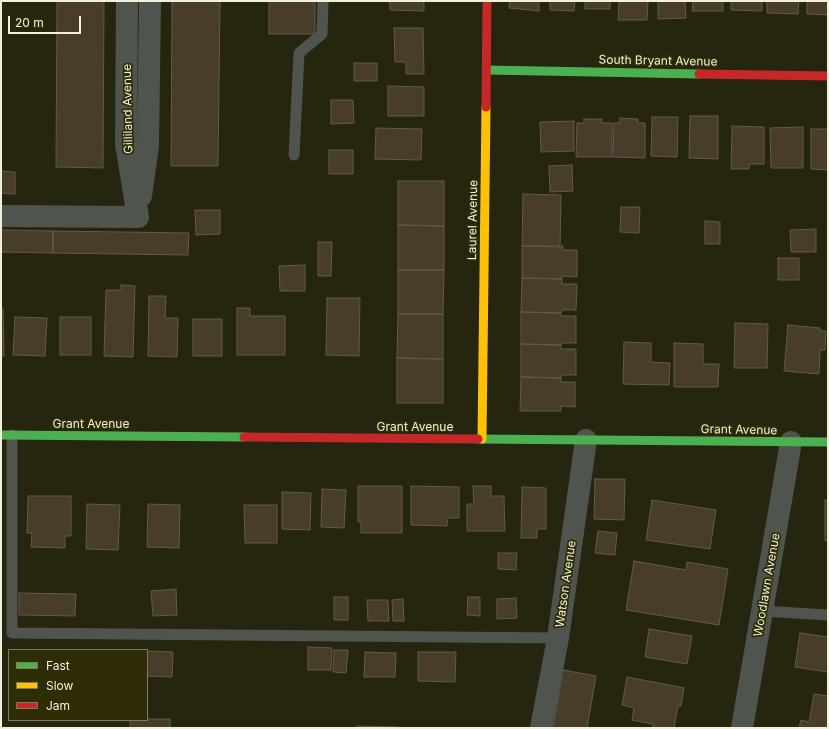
<!DOCTYPE html>
<style>
body{margin:0}
#map{position:relative;width:829px;height:729px;overflow:hidden;background:#26250f;font-family:Inter,sans-serif}
canvas{display:block}
.frame{position:absolute;inset:0;border:2px solid #f0f0db;pointer-events:none}
.legend{position:absolute;left:8px;top:649px;width:140px;height:72px;box-sizing:border-box;background:#2f2d06;border:1px solid #7c7b5b;margin:0;padding:5px 7px;list-style:none;font-size:12px;color:#f0f0db}
.legend li{display:flex;align-items:center;gap:8px;height:20px}
.legend b{width:20px;border:1px solid #7c7b5b}
.scale{position:absolute;left:8px;top:16px;width:73px;height:18px;box-sizing:border-box;border:2px solid #f0f0db;border-top:0;padding-left:5px;font-size:12px;line-height:14px;white-space:nowrap;color:#f0f0db;-webkit-text-stroke:3px #2f2d06;paint-order:stroke}
</style>
<div id="map">
<canvas width="829" height="729"></canvas>
<div class="frame"></div>
<ul class="legend">
<li><b style="height:5px;background:#4caf50"></b>Fast</li>
<li><b style="height:5px;background:#ffc107"></b>Slow</li>
<li><b style="height:5px;background:#c62828"></b>Jam</li>
</ul>
<div class="scale">20 m</div>
</div>
<script>
const ctx = document.querySelector('canvas').getContext('2d');
ctx.lineJoin = 'round';
function paint(path, color) { ctx.fillStyle = color; ctx.fill(path, 'evenodd'); }
const toPath = rows => new Path2D(rows.map(r => 'M' + r).join(''));
function trace(path, color, width, dash) { ctx.strokeStyle = color; ctx.lineWidth = width; ctx.lineCap = dash ? 'butt' : 'round'; ctx.setLineDash(dash || []); ctx.stroke(path); }
function label(font, color, halo, rows, align = 'center') {
  ctx.font = font + ' Inter,sans-serif'; ctx.lineWidth = 3.5; ctx.setLineDash([]); ctx.textBaseline = 'middle'; ctx.strokeStyle = halo; ctx.fillStyle = color; for (const [text, x, y, turn = 0] of rows) {
    ctx.save(); ctx.translate(x, y); ctx.rotate((+turn || 0) * Math.PI / 180); ctx.textAlign = isNaN(turn) ? turn : align; if (halo) ctx.strokeText(text, 0, 0); ctx.fillText(text, 0, 0); ctx.restore();
  }
}
const building = toPath([
 [57,1,104,1,103,168,56,167,57,1],
 [172,1,220,1,218,166,171,166,172,1],
 [269,1,315,1,315,34,269,34,269,1],
 [381,1,424,1,424,11,390,10,390,2,381,1],
 [510,1,539,1,539,11,509,8,510,1],
 [550,1,575,1,574,11,550,10,550,1],
 [585,1,610,1,610,9,585,9,585,1],
 [619,1,648,1,647,20,618,20,619,1],
 [658,1,685,1,686,18,658,19,658,1],
 [693,1,723,1,723,11,692,11,693,1],
 [731,1,762,1,762,11,731,10,731,1],
 [767,1,799,1,798,14,767,13,767,1],
 [807,1,828,1,828,15,807,14,807,1],
 [394,28,423,28,424,74,406,74,406,62,395,62,394,28],
 [354,63,377,63,377,81,354,81,354,63],
 [388,86,424,87,424,116,388,116,388,86],
 [331,100,353,100,354,123,331,124,331,100],
 [690,116,718,116,718,159,689,158,690,116],
 [652,117,678,117,677,157,651,156,652,117],
 [620,118,638,119,638,123,645,123,645,158,613,157,614,123,620,123,620,118],
 [584,119,602,119,602,123,612,123,612,157,576,157,577,123,584,123,584,119],
 [574,121,574,151,541,152,540,122,574,121],
 [732,126,764,127,764,164,749,164,749,169,731,169,732,126],
 [803,127,803,168,771,168,770,128,803,127],
 [376,128,422,129,421,160,375,159,376,128],
 [811,129,828,129,828,170,811,169,811,129],
 [329,150,353,150,353,174,329,174,329,150],
 [572,165,573,191,550,192,549,166,572,165],
 [1,171,15,172,15,194,1,193,1,171],
 [398,181,444,181,444,226,398,225,398,181],
 [523,194,561,195,560,247,522,246,523,194],
 [621,207,640,207,639,233,620,232,621,207],
 [195,210,220,210,220,234,196,235,195,210],
 [705,221,720,222,720,244,705,244,705,221],
 [398,225,444,226,444,270,398,270,398,225],
 [816,229,816,252,791,252,790,230,816,229],
 [1,230,53,231,53,253,1,252,1,230],
 [53,231,189,233,188,255,53,253,53,231],
 [318,242,332,242,331,276,318,276,318,242],
 [522,246,563,246,563,250,577,250,577,277,562,276,562,279,522,278,522,246],
 [778,258,799,258,799,280,778,280,778,258],
 [305,265,305,291,280,291,279,266,305,265],
 [398,270,444,270,443,314,398,314,398,270],
 [522,278,562,279,562,284,577,284,576,310,562,310,561,313,521,312,522,278],
 [121,285,135,286,133,357,104,356,106,290,121,290,121,285],
 [149,296,166,296,165,318,178,318,177,357,148,356,149,296],
 [327,298,360,298,359,356,326,355,327,298],
 [237,308,250,308,250,316,285,316,285,355,237,355,237,308],
 [1,309,3,309,4,356,1,356,1,309],
 [521,312,561,313,561,316,576,316,576,343,561,343,561,345,521,344,521,312],
 [398,314,443,314,443,359,397,358,398,314],
 [15,317,47,318,45,356,13,355,15,317],
 [60,317,91,317,91,355,60,355,60,317],
 [193,319,222,319,222,356,193,356,193,319],
 [735,323,768,324,767,368,734,368,735,323],
 [788,325,820,328,820,331,826,331,825,350,820,350,819,374,784,371,788,325],
 [624,342,651,343,651,362,670,363,669,385,623,384,624,342],
 [674,343,703,344,703,364,719,364,718,387,674,387,674,343],
 [521,344,561,345,561,349,576,349,576,375,561,375,561,378,521,377,521,344],
 [397,358,443,359,443,403,397,403,397,358],
 [521,377,561,378,561,382,575,382,575,407,561,406,561,411,520,411,521,377],
 [595,479,625,479,624,520,594,519,595,479],
 [358,486,402,486,402,533,361,533,361,522,358,522,358,486],
 [411,486,459,487,459,518,448,518,447,526,411,525,411,486],
 [473,486,491,486,491,496,504,496,505,531,467,531,467,504,474,504,473,486],
 [522,487,546,488,546,529,537,529,537,538,521,538,522,487],
 [322,489,346,490,344,528,321,527,322,489],
 [282,492,311,493,310,530,282,529,282,492],
 [28,496,71,496,71,536,65,536,65,548,31,547,32,533,27,533,28,496],
 [652,500,716,510,710,549,646,540,652,500],
 [825,500,828,500,828,541,825,541,825,500],
 [87,504,120,505,118,550,86,549,87,504],
 [148,504,180,505,179,548,147,547,148,504],
 [244,505,277,505,277,543,245,543,244,505],
 [598,531,617,533,615,555,595,553,598,531],
 [498,553,517,553,516,570,498,569,498,553],
 [634,561,686,570,687,562,728,569,719,625,626,610,634,561],
 [176,589,177,615,153,616,151,591,176,589],
 [19,593,76,594,75,616,19,615,19,593],
 [334,597,348,597,348,620,334,620,334,597],
 [468,597,480,597,480,616,467,615,468,597],
 [516,598,517,618,497,619,497,599,516,598],
 [403,599,404,621,393,621,392,600,403,599],
 [367,600,388,600,389,621,368,621,367,600],
 [649,629,692,636,687,664,645,657,649,629],
 [800,633,828,637,828,672,795,667,800,633],
 [308,647,332,648,331,670,308,670,308,647],
 [334,650,348,650,346,673,333,672,334,650],
 [147,651,173,652,172,677,147,676,147,651],
 [365,652,396,653,395,677,364,677,365,652],
 [418,652,456,652,455,682,418,681,418,652],
 [563,670,596,676,587,728,553,728,563,670],
 [627,677,684,688,681,706,678,706,674,728,653,728,653,724,632,720,634,708,622,705,627,677],
 [814,694,828,696,828,728,799,728,801,720,809,722,814,694],
 [147,719,170,719,170,728,130,728,130,720,147,720,147,719],
 [357,726,398,727,398,728,357,728,357,726]
]);
const lane = toPath([
 [294,155,299,53,322,34,323,1],
 [12,435,12,633,558,638],
 [762,611,828,615]
]);
const street = toPath([
 [127,1,126,144,138,217],
 [141,196,148,146,150,1],
 [1,216,138,217],
 [541,728,558,638,586,440],
 [742,728,791,442]
]);
const fast = toPath([
 [487,70,699,74],
 [1,435,244,437],
 [478,439,828,442]
]);
const slow = toPath([
 [482,439,486,107]
]);
const jam = toPath([
 [699,74,828,76],
 [486,107,487,1],
 [244,437,478,439]
]);
const streetNames = [
 ["South Bryant Avenue",658,61,1],
 ["Gilliland Avenue",128,109,-91],
 ["Laurel Avenue",473,220,-89],
 ["Grant Avenue",91,424],
 ["Grant Avenue",415,427],
 ["Grant Avenue",739,430,1],
 ["Watson Avenue",566,584,-82],
 ["Woodlawn Avenue",767,585,-80]
];
paint(building, '#483c2b');
trace(building, '#625a4d', 1);
trace(lane, '#4f544e', 11);
trace(street, '#4f544e', 22);
trace(fast, '#4caf50', 9);
trace(slow, '#ffc107', 9);
trace(jam, '#c62828', 9);
label('12px', '#f0f0db', '#2f2d06', streetNames);
</script>
